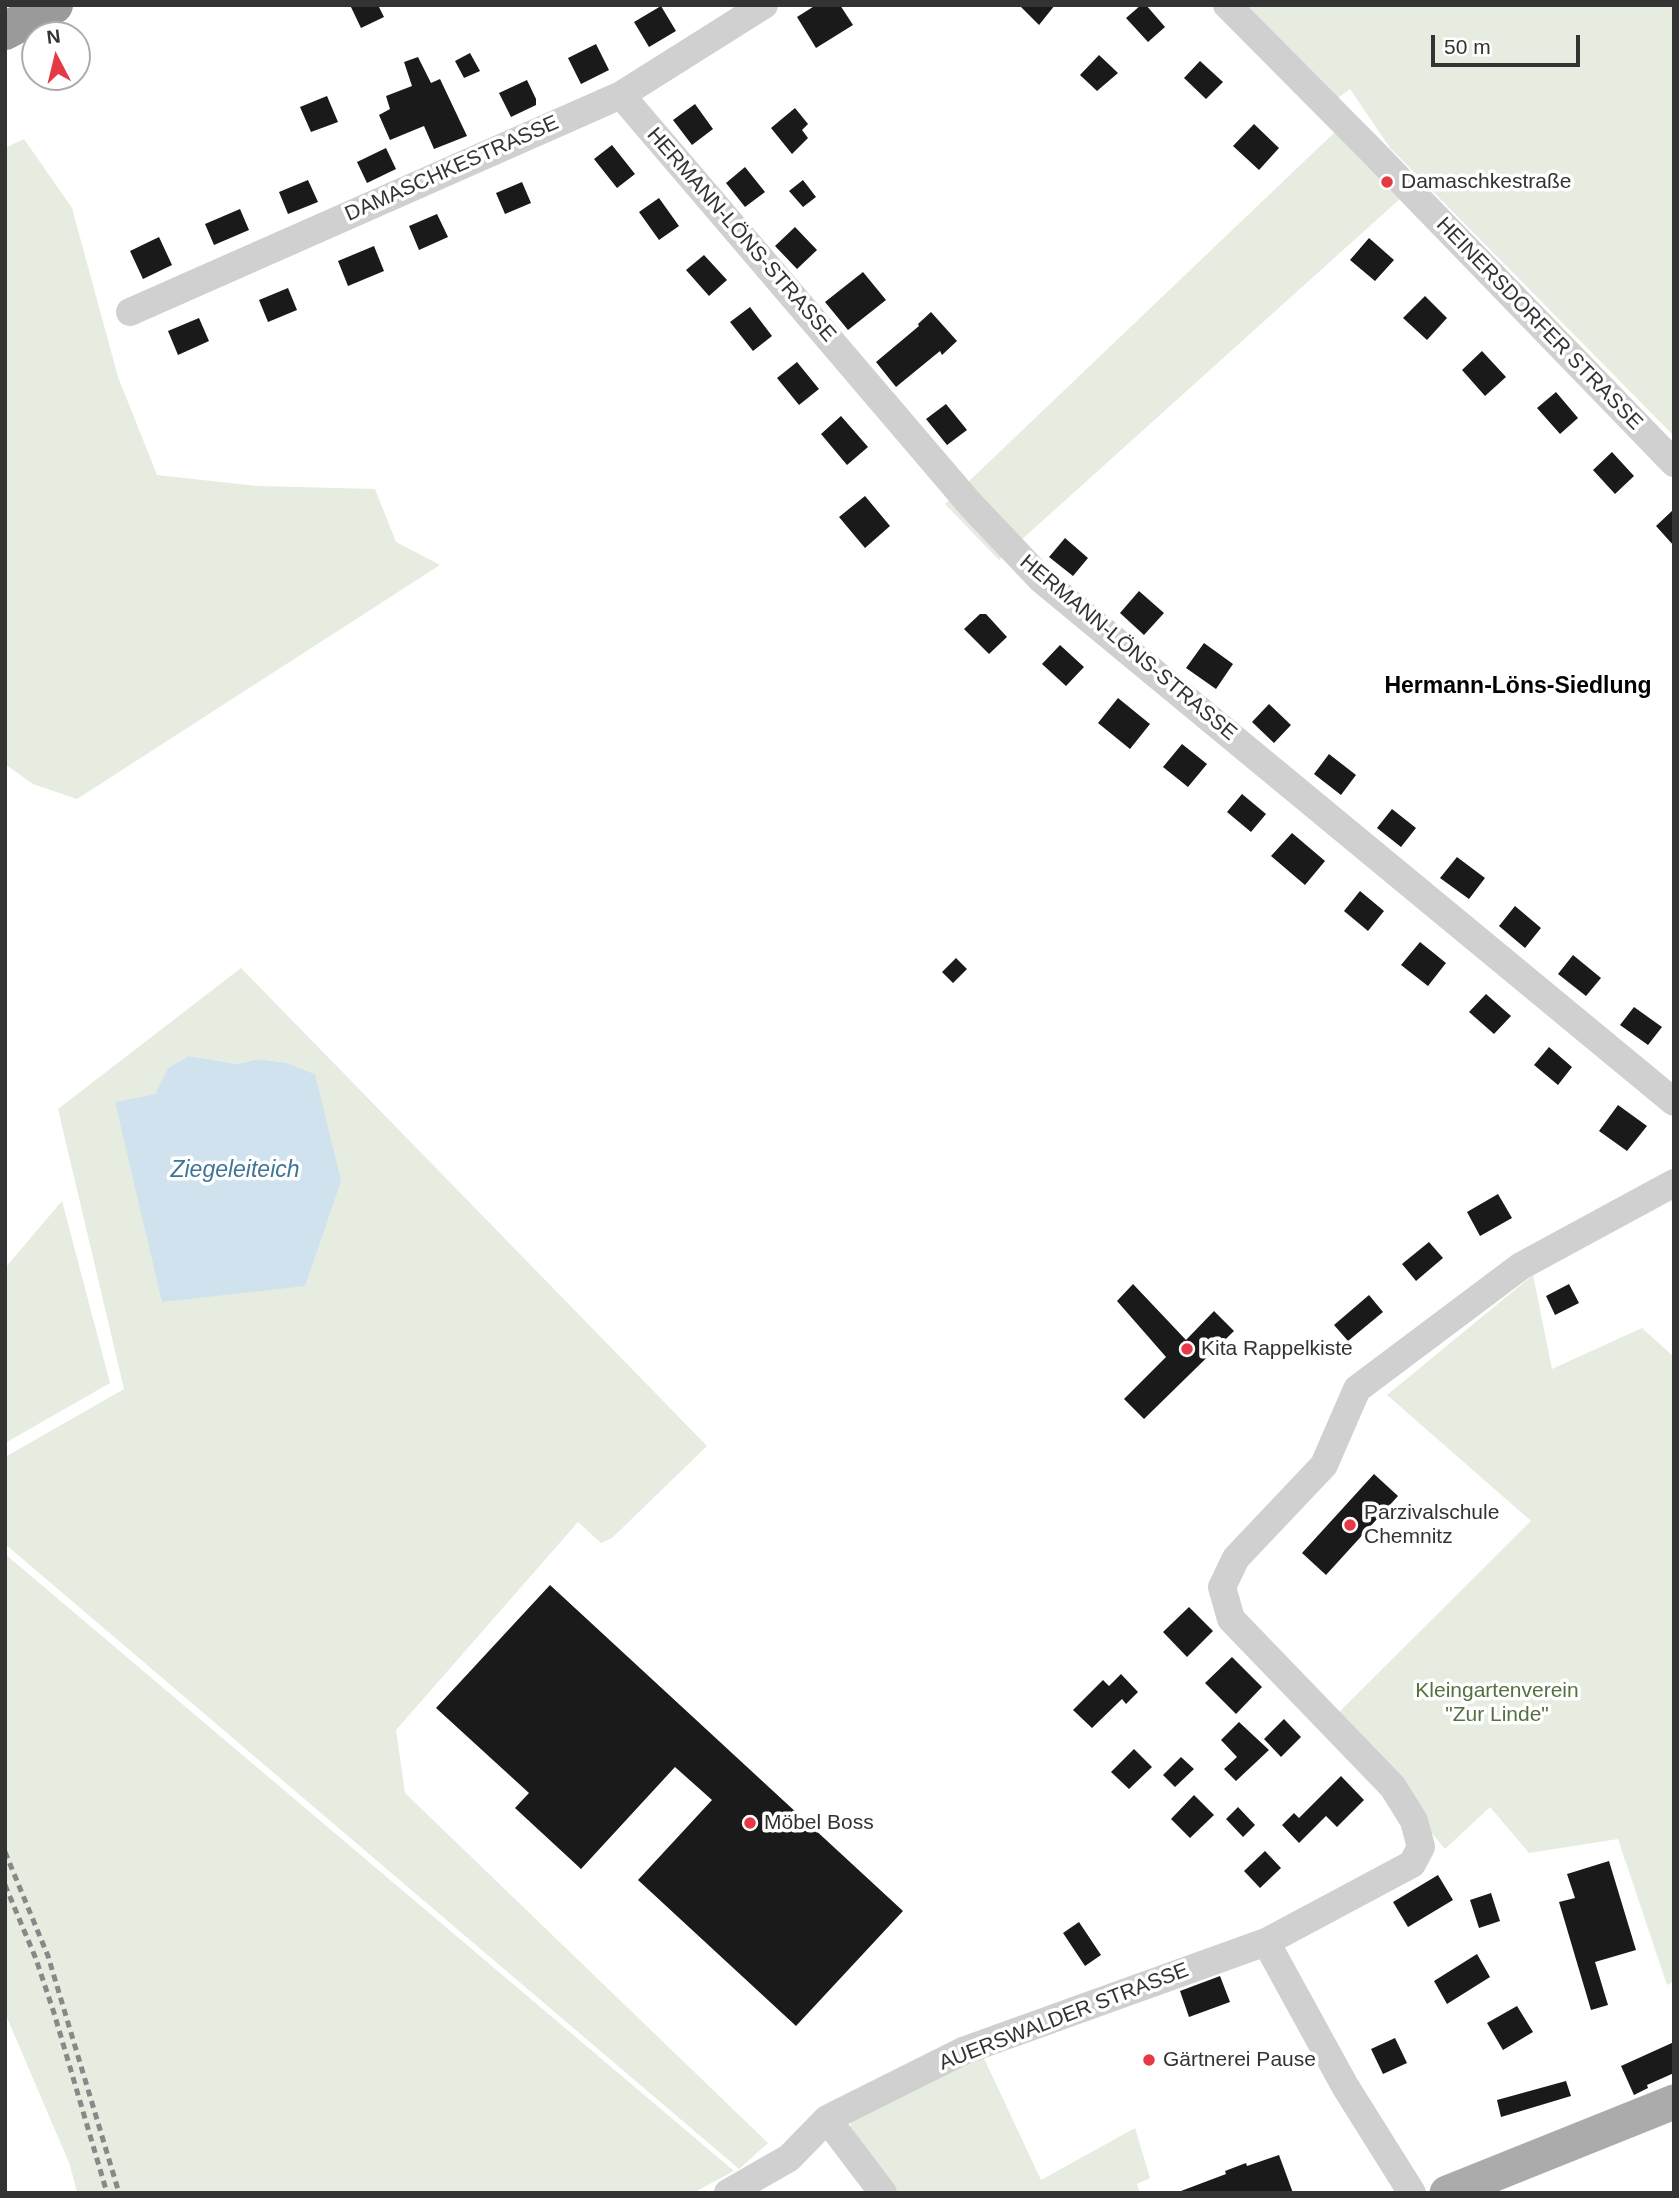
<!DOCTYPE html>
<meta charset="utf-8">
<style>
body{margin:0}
#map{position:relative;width:1679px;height:2198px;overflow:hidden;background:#fff;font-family:Helvetica,sans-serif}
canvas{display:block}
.frame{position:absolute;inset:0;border:7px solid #333;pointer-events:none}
.north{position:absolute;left:21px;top:21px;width:70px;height:70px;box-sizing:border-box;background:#fff;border:2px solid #adadad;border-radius:50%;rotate:353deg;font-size:19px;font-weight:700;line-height:28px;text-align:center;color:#333}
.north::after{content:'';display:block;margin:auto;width:24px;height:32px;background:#e63946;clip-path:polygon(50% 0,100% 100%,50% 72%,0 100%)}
.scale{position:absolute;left:1431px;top:35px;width:149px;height:32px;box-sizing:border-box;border:4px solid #333;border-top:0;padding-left:9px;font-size:21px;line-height:24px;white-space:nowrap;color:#333;-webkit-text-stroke:5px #fff;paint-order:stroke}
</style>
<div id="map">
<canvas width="1679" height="2198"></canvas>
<div class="frame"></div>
<div class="north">N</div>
<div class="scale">50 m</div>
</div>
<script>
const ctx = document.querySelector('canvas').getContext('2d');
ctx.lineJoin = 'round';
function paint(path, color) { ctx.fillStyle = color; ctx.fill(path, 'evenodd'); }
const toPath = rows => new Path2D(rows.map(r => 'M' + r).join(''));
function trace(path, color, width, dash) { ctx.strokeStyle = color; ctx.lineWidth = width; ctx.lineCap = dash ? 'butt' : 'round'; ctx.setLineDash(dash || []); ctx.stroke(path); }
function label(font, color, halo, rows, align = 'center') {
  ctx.font = font + ' Helvetica,sans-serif'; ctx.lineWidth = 7; ctx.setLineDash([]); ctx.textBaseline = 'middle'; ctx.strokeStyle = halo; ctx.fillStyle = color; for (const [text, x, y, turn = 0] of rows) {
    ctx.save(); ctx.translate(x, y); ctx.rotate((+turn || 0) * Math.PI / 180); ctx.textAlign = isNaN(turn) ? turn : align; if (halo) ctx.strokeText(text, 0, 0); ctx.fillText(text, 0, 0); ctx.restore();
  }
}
const green = toPath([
 [1245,5,1674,5,1674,436,1390,148,1350,89,1338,98],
 [1336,131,1402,197,999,560,945,504],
 [24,139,72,208,118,377,157,475,257,486,375,489,396,542,440,565,77,799,33,784,5,764,5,148],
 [241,968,707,1446,612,1538,601,1543,578,1522,396,1730,405,1793,768,2143,739,2169,5,1544,5,1457,124,1389,58,1109],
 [189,1056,237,1064,259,1059,287,1063,315,1074,116,1102,155,1094,168,1068],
 [62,1201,110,1383,5,1443,5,1268],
 [1533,1275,1552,1369,1642,1328,1674,1357,1674,1981,1667,1985,1618,1839,1529,1853,1490,1807,1445,1849,1393,1787,1330,1721,1531,1521,1387,1395],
 [5,1554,734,2171,693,2193,77,2193,70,2165,5,2013],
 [981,2052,1041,2180,1135,2128,1150,2178,1137,2184,1140,2193,898,2193,850,2133,851,2116]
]);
const water = toPath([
 [189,1056,237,1064,259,1059,287,1063,315,1074,341,1181,305,1286,162,1302,115,1102,155,1094,168,1068]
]);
const building = toPath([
 [350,5,378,5,384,17,361,28],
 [816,5,840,5,853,25,816,48,797,17],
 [1019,5,1055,5,1039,25],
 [1141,5,1146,5,1165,27,1148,42,1126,18],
 [661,6,676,31,649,47,634,22],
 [596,44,609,70,581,84,568,58],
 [470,53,480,71,464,78,455,61],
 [1099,55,1118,73,1097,91,1080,75],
 [418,57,431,83,440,79,467,136,434,149,424,126,390,140,379,115,390,109,386,96,412,86,404,62],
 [1200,61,1223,82,1206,99,1184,78],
 [527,80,536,99,536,105,511,117,499,93],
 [327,96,338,122,311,132,300,107],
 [695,104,713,129,692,145,673,120],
 [795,108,808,124,802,130,808,138,792,154,771,128],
 [1254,124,1279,148,1259,170,1233,146],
 [612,145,635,174,617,188,594,159],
 [386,148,396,169,367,183,357,162],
 [745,167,765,192,745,207,726,183],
 [308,180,318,202,288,214,279,192],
 [803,180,816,197,803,207,789,191],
 [522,182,531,203,505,214,496,193],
 [659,198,679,226,659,240,639,212],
 [240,209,249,230,214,245,205,224],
 [437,214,448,237,419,250,409,226],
 [795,227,817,250,797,269,775,246],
 [159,237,172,265,143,279,130,251],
 [1369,238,1394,260,1375,281,1350,260],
 [374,246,384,271,348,286,338,261],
 [704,255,727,280,709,296,686,270],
 [863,272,886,300,848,330,825,302],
 [288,288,297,310,268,322,259,300],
 [1425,296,1447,318,1427,340,1403,318],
 [750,307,772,336,753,351,730,322],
 [931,312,957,341,942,355,940,351,896,387,876,362,919,326,918,324],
 [199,318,209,341,178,355,168,331],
 [1482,351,1506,377,1485,396,1462,370],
 [797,362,819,389,799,405,777,378],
 [1556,392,1578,418,1560,434,1537,408],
 [946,404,967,430,947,445,926,419],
 [841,416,868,447,847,465,821,434],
 [1612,452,1634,476,1615,494,1593,470],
 [865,496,890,526,865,548,839,517],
 [1674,509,1674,546,1656,526],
 [1065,538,1088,558,1073,576,1049,557],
 [1139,591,1164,613,1144,635,1120,613],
 [980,614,986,614,1007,637,989,654,964,629],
 [1204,643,1233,664,1216,689,1186,668],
 [1060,645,1084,667,1066,686,1042,664],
 [1118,698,1150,724,1130,749,1098,723],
 [1269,704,1291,725,1274,743,1252,722],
 [1182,744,1207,764,1188,787,1163,767],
 [1329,754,1356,775,1341,795,1314,774],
 [1242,794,1266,814,1251,832,1227,812],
 [1392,809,1416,828,1401,847,1377,828],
 [1292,833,1325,861,1305,885,1271,856],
 [1457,857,1485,878,1469,899,1440,878],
 [1360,891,1384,911,1368,931,1344,911],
 [1515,906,1541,928,1525,948,1499,926],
 [1420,942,1446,963,1428,986,1401,965],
 [1573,955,1601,978,1586,996,1558,974],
 [956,958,967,969,953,983,942,972],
 [1486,994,1511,1016,1494,1034,1469,1012],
 [1634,1007,1662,1027,1648,1045,1620,1025],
 [1549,1047,1572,1067,1558,1085,1534,1065],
 [1618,1105,1647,1126,1627,1151,1599,1131],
 [1498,1194,1512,1218,1480,1236,1467,1212],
 [1429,1242,1443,1258,1416,1281,1402,1264],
 [1133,1284,1186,1340,1214,1311,1234,1331,1144,1419,1124,1399,1166,1357,1117,1301],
 [1569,1284,1579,1303,1555,1315,1546,1296],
 [1369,1295,1383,1312,1348,1341,1334,1325],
 [1374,1474,1398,1496,1326,1575,1302,1553],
 [550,1585,903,1911,796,2026,638,1880,712,1800,675,1767,581,1869,515,1808,529,1793,436,1708],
 [1189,1607,1213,1631,1187,1657,1163,1632],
 [1232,1657,1262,1687,1236,1714,1205,1683],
 [1121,1674,1138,1692,1126,1704,1122,1699,1092,1728,1073,1710,1103,1680,1109,1686],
 [1284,1719,1301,1737,1281,1757,1264,1739],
 [1239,1722,1269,1750,1236,1781,1224,1769,1237,1757,1221,1740],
 [1134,1749,1152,1767,1129,1789,1111,1772],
 [1181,1757,1194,1769,1175,1787,1163,1775],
 [1341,1776,1364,1800,1337,1827,1326,1816,1299,1843,1282,1825,1294,1813,1299,1818],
 [1194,1795,1214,1815,1190,1838,1171,1819],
 [1238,1807,1255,1825,1243,1837,1226,1819],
 [1265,1851,1281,1868,1260,1888,1244,1871],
 [1609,1861,1636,1950,1595,1962,1608,2005,1591,2010,1559,1902,1575,1898,1567,1874],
 [1438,1875,1453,1900,1408,1927,1393,1902],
 [1491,1893,1500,1921,1479,1928,1470,1900],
 [1079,1922,1101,1955,1085,1966,1063,1933],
 [1477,1954,1490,1977,1447,2004,1434,1981],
 [1220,1976,1230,2002,1189,2017,1180,1991],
 [1517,2006,1533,2032,1503,2050,1487,2023],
 [1395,2038,1407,2063,1383,2074,1371,2049],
 [1674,2042,1674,2073,1647,2085,1648,2088,1634,2095,1621,2066],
 [1566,2081,1571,2096,1501,2117,1497,2100],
 [1279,2155,1293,2193,1181,2193,1181,2191,1226,2174,1225,2171,1246,2163,1247,2166]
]);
const minor = toPath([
 [1227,5,1370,149,1674,463],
 [621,95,970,504,1042,580,1674,1102],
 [130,312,621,95,764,5],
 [1266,1942,1345,2086,1412,2193],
 [827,2119,883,2193],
 [728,2193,789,2158,827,2119,963,2051,1266,1942,1412,1864,1421,1847,1414,1821,1393,1787,1231,1619,1222,1587,1236,1558,1324,1465,1357,1389,1521,1266,1674,1183]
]);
const major = toPath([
 [1447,2193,1674,2102]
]);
const highway = toPath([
 [5,31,54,5]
]);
const rail = toPath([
 [5,1852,48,1956,119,2193],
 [5,1885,36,1959,54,2013,107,2193]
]);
const markers = [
 [1387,182,7,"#e63946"],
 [1187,1349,7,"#e63946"],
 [1350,1525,7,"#e63946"],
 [750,1823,7,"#e63946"],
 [1149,2060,7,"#e63946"]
];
const streetNames = [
 ["DAMASCHKESTRASSE",452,169,-24],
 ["HERMANN-LÖNS-STRASSE",741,235,49],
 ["HEINERSDORFER STRASSE",1539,324,46],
 ["HERMANN-LÖNS-STRASSE",1128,648,40],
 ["AUERSWALDER STRASSE",1064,2017,-21]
];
const poiNames = [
 ["Damaschkestraße",1401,182],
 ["Kita Rappelkiste",1201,1349],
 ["Parzivalschule",1364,1513],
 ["Chemnitz",1364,1537],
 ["Möbel Boss",764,1823],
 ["Gärtnerei Pause",1163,2060]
];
const parkNames = [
 ["Kleingartenverein",1497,1691],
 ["\"Zur Linde\"",1497,1715]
];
const neighbourhoodNames = [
 ["Hermann-Löns-Siedlung",1518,687]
];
const waterNames = [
 ["Ziegeleiteich",235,1171]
];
paint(green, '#e6ecdf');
paint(water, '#cfe2ee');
paint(building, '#1a1a1a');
trace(minor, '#d0d0d0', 28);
trace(major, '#ababab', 35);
trace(highway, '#9a9a9a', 38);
trace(rail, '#888', 5, [7, 5]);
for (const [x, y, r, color] of markers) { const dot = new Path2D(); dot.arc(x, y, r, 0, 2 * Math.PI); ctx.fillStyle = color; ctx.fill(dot); trace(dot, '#fff', 2.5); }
label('21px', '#333', '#fff', streetNames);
label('21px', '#333', '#fff', poiNames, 'left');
label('21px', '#56703f', '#fff', parkNames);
label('bold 23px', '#000', '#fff', neighbourhoodNames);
label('italic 23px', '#3f7597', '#fff', waterNames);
</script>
